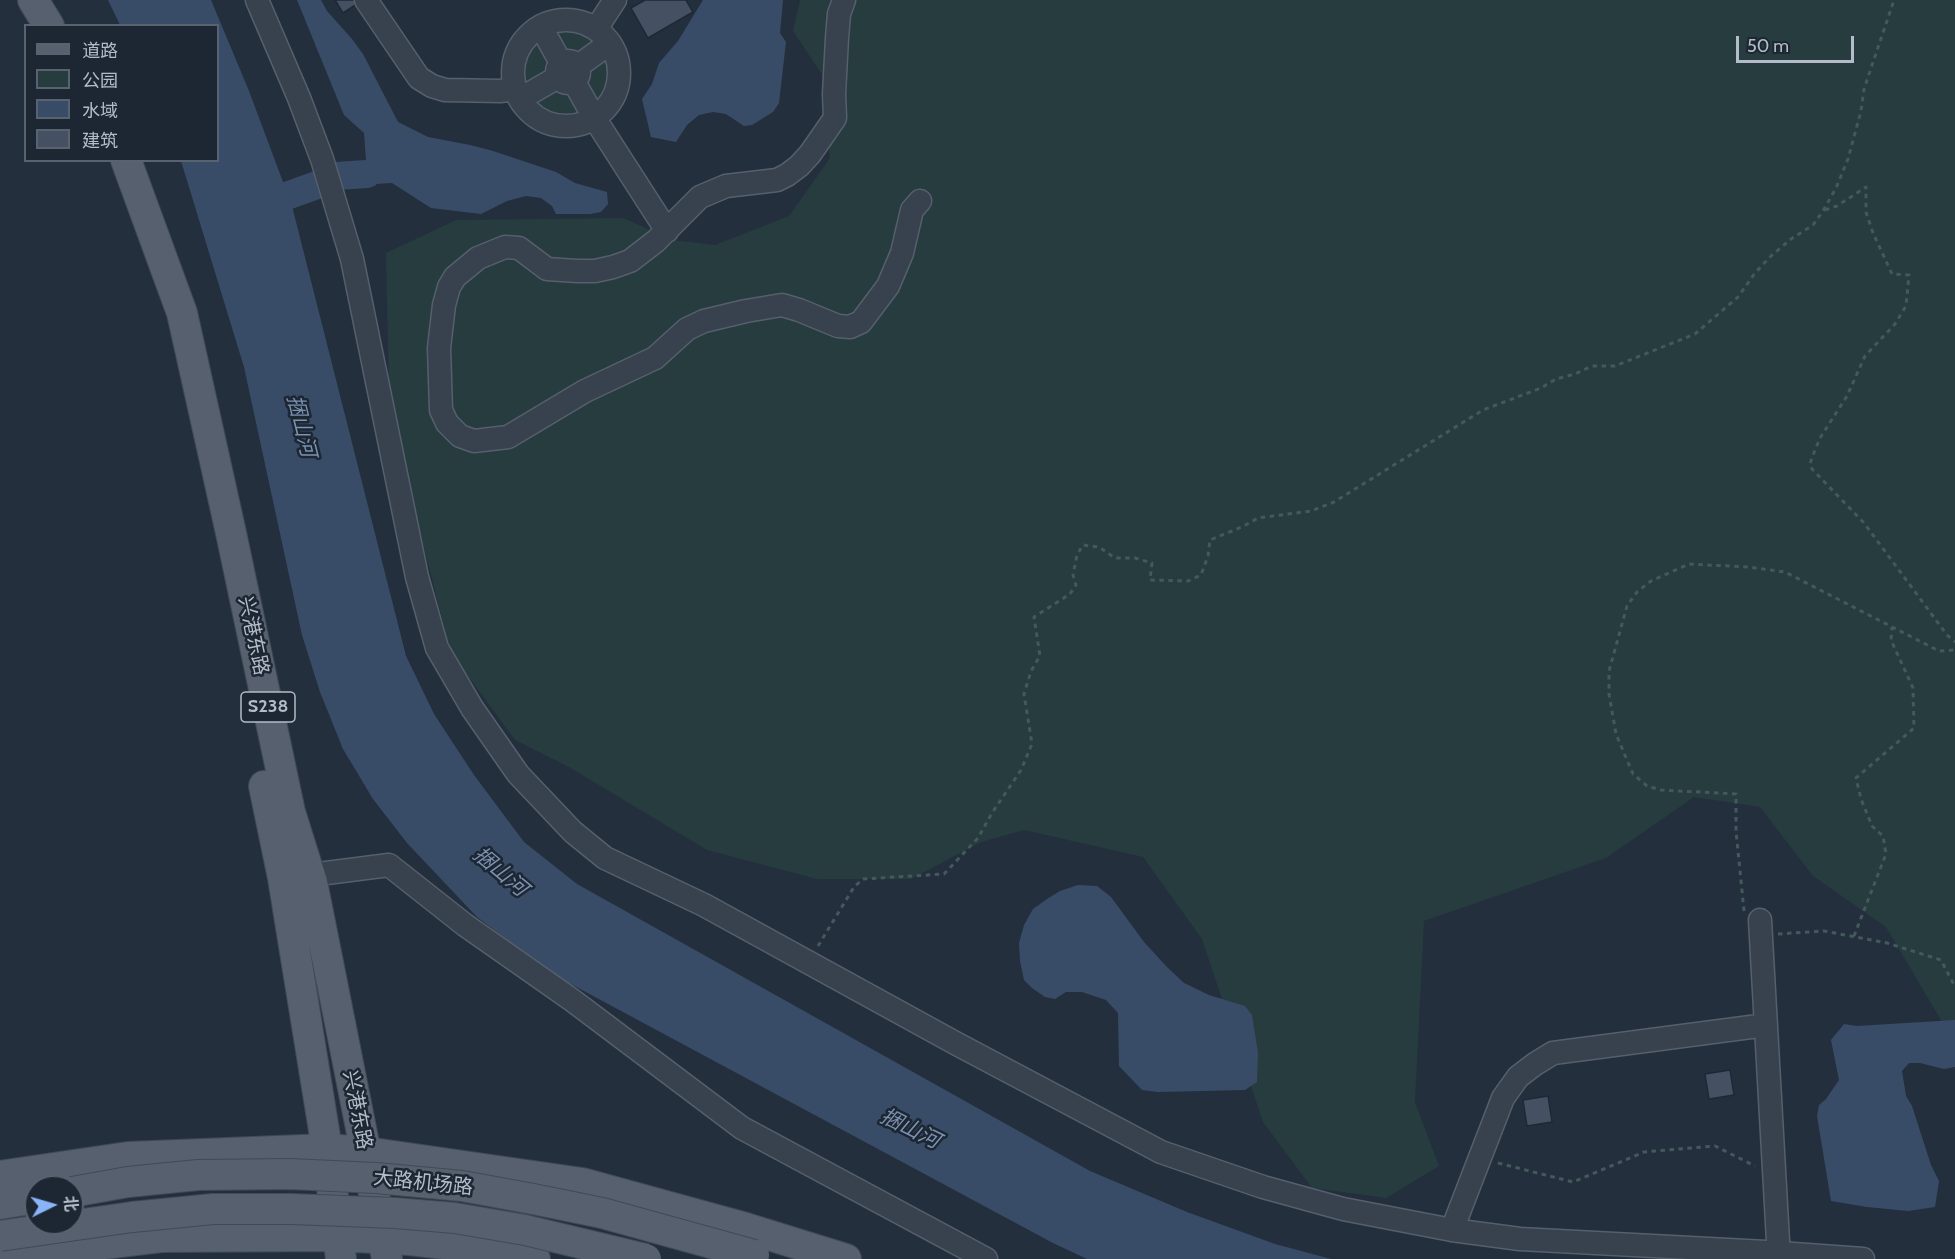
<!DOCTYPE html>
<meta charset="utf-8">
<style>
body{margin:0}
#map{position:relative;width:1955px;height:1259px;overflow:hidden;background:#242f3e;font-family:Cabin,"Noto Sans SC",sans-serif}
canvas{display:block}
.legend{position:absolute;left:24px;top:24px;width:195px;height:138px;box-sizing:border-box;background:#1d2633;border:2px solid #59626f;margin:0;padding:8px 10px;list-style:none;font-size:18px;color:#b4bcc9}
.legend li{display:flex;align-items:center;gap:12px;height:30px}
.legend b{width:30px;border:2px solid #59626f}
.north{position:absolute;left:24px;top:1175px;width:60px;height:60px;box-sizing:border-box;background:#1d2633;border:2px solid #59626f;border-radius:50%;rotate:85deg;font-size:16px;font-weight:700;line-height:24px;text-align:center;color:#b4bcc9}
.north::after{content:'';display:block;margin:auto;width:21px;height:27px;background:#8ab4f8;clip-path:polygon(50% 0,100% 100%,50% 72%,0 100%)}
.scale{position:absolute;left:1736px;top:36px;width:118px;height:27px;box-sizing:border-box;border:3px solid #b4bcc9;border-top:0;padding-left:8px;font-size:18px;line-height:21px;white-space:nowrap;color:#b4bcc9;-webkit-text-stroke:4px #1d2633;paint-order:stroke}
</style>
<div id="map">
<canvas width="1955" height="1259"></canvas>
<ul class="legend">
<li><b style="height:8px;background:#56606e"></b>道路</li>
<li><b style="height:16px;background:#263c3f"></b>公园</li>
<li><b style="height:16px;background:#394c67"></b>水域</li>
<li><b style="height:16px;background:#455162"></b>建筑</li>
</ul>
<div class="north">北</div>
<div class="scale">50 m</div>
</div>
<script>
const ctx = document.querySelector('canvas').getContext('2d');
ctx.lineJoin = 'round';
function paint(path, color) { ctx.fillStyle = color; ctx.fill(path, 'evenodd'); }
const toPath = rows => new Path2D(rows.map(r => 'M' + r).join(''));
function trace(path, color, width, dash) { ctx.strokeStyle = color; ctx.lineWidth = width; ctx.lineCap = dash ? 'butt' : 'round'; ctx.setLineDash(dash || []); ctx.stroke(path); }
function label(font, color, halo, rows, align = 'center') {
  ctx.font = font + ' Cabin,"Noto Sans SC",sans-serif'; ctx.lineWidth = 5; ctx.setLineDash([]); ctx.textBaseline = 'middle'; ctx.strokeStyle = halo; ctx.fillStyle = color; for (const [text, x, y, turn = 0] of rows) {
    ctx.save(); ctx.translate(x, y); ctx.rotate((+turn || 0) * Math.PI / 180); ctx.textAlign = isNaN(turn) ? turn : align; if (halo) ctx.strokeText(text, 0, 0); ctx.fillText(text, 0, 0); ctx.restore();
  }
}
const green = toPath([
 [800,0,1955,0,1955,1048,1951,1037,1886,927,1813,876,1760,807,1694,797,1606,858,1424,921,1415,1102,1439,1166,1386,1198,1312,1188,1263,1122,1202,939,1143,857,1024,830,981,842,911,879,817,879,707,850,569,767,515,740,451,653,418,524,389,395,386,253,456,220,623,218,673,240,715,245,789,216,830,158,823,76,793,31],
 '522 73a44 44 0 1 1 88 0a44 44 0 1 1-88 0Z'
]);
const water = toPath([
 [108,0,211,0,249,91,292,206,406,656,434,714,474,775,524,842,577,884,1090,1171,1187,1212,1275,1244,1331,1259,1087,1259,1053,1243,556,976,477,917,407,843,373,799,343,749,320,692,302,635,244,367,181,161,218,160,218,26,120,25],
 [297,0,321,0,327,11,352,39,363,54,398,122,428,137,470,145,493,151,556,172,575,183,607,192,608,204,601,212,590,214,556,214,552,206,541,198,526,196,507,201,481,214,431,208,392,183,375,184,366,188,359,166,366,160,364,133,344,115],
 [703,0,783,0,780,33,786,42,779,103,773,112,752,125,744,126,726,114,713,112,699,115,687,125,676,142,651,137,642,99,652,84,659,63,678,41],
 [1078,885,1097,886,1111,897,1144,942,1166,966,1184,983,1209,995,1245,1006,1252,1015,1258,1053,1257,1082,1245,1090,1158,1092,1142,1090,1119,1066,1118,1013,1106,1000,1082,992,1066,992,1055,999,1045,997,1032,988,1024,980,1020,961,1019,943,1024,925,1033,909,1047,899,1060,891],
 [1955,1020,1955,1067,1944,1069,1920,1063,1909,1063,1902,1071,1906,1096,1912,1106,1931,1165,1939,1181,1935,1207,1908,1211,1867,1207,1831,1201,1817,1116,1819,1105,1826,1099,1839,1080,1831,1040,1844,1024,1857,1026]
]);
const river = toPath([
 [336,176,367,174],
 [253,208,317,185]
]);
const building = toPath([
 [335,0,359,0,360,2,343,13,335,0],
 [645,0,686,0,693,12,648,38,631,8,645,0],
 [1730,1070,1734,1095,1709,1099,1705,1074,1730,1070],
 [1548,1096,1552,1122,1527,1126,1523,1100,1548,1096]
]);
const path = toPath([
 [1825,210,1837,206,1866,187,1866,212,1873,233,1892,274,1909,275,1906,306,1895,324,1865,356,1847,396,1820,438,1813,455,1810,464,1812,469,1864,523,1947,635,1955,642],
 [1744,911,1736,831,1736,794,1661,790,1647,786,1633,774,1616,734,1609,694,1609,671,1627,606,1637,592,1651,581,1689,564,1748,567,1785,572,1939,651,1955,650],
 [1778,934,1824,931,1887,943,1941,960,1955,987],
 [1854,936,1886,854,1883,836,1872,826,1861,799,1856,778,1914,728,1913,688,1891,640,1892,627],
 [818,946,854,887,863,879,944,874,978,838,992,813,1021,770,1032,744,1024,694,1031,671,1040,656,1034,617,1070,594,1076,585,1073,575,1077,555,1083,545,1099,547,1115,558,1135,558,1152,563,1150,580,1188,581,1201,575,1208,556,1210,540,1244,526,1258,518,1311,511,1334,502,1483,410,1541,388,1556,379,1575,374,1592,366,1615,366,1695,334,1738,297,1755,273,1771,256,1791,239,1813,225,1823,211,1836,188,1848,159,1861,111,1864,89,1894,0],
 [1498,1163,1573,1182,1644,1152,1715,1146,1755,1166]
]);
const minor = toPath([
 [257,0,299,98,322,159,352,259,417,577,437,648,472,708,518,774,573,832,605,858,704,905,957,1044,1161,1152,1263,1187,1343,1209,1452,1230,1520,1239,1766,1252,1863,1259],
 [366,0,419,78,432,86,445,90,500,91,516,89],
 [844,0,839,14,837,38,834,94,835,118,810,154,799,166,787,175,777,180,726,186,700,197,656,241,630,261,613,267,595,271,577,271,547,269,519,248,505,247,478,258,455,277,449,287,444,305,439,348,441,410,447,423,460,436,474,441,508,437,585,391,655,358,687,329,704,321,746,311,782,305,799,310,838,326,850,327,861,322,888,286,902,253,912,210,920,201],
 '513 73a53 53 0 1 1 106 0a53 53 0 1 1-106 0Z',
 [541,27,561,63],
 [596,29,615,0],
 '557 72a11 11 0 1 1 22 0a11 11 0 1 1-22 0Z',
 [578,66,610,43],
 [574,82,595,119,667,231],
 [520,99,558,77],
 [295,877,389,865,465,925,572,1000,742,1128,986,1259],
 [1760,920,1779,1259],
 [1452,1230,1503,1098,1518,1077,1535,1064,1553,1053,1766,1025]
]);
const major = toPath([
 [33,0,49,26],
 [126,160,182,313,231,533,290,812,312,882,387,1259],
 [264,786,283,878,327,1149,341,1259],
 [0,1176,128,1157,327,1149,366,1152,582,1183,746,1228,846,1259],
 [0,1204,36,1198],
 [0,1257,161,1237,338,1236,409,1240,479,1248,535,1259]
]);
const majorBridge = toPath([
 [72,1192,128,1182,198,1175,290,1174,376,1178,462,1186,533,1199,602,1213,754,1255],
 [0,1236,132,1217,213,1209,292,1209,395,1213,455,1218,525,1230,646,1259]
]);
const shields = [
 [268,707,54]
];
const shieldNames = [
 ["S238",268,707]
];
const streetNames = [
 ["兴港东路",253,636,78],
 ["兴港东路",357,1110,79],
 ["大路机场路",423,1183,6]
];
const waterNames = [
 ["捆山河",301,426,76],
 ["捆山河",500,872,40],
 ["捆山河",910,1129,26]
];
paint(green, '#263c3f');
paint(water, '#394c67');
trace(river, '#394c67', 28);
paint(building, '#455162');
trace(building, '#1f2835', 1.5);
trace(minor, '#565f6c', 25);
trace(major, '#414a57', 32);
trace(path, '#44595c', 3, [4.5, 4.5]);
trace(minor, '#38414e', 22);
trace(major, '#56606e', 30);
trace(majorBridge, '#414a57', 32, []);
trace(majorBridge, '#56606e', 30);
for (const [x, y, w] of shields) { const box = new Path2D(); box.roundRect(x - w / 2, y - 15, w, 30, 4.5); ctx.fillStyle = '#1d2633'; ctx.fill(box); trace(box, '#b4bcc9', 1.5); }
label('bold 18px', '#b4bcc9', null, shieldNames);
label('20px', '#b4bcc9', '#1d2633', streetNames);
label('italic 21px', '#7c92b1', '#1d2633', waterNames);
</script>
